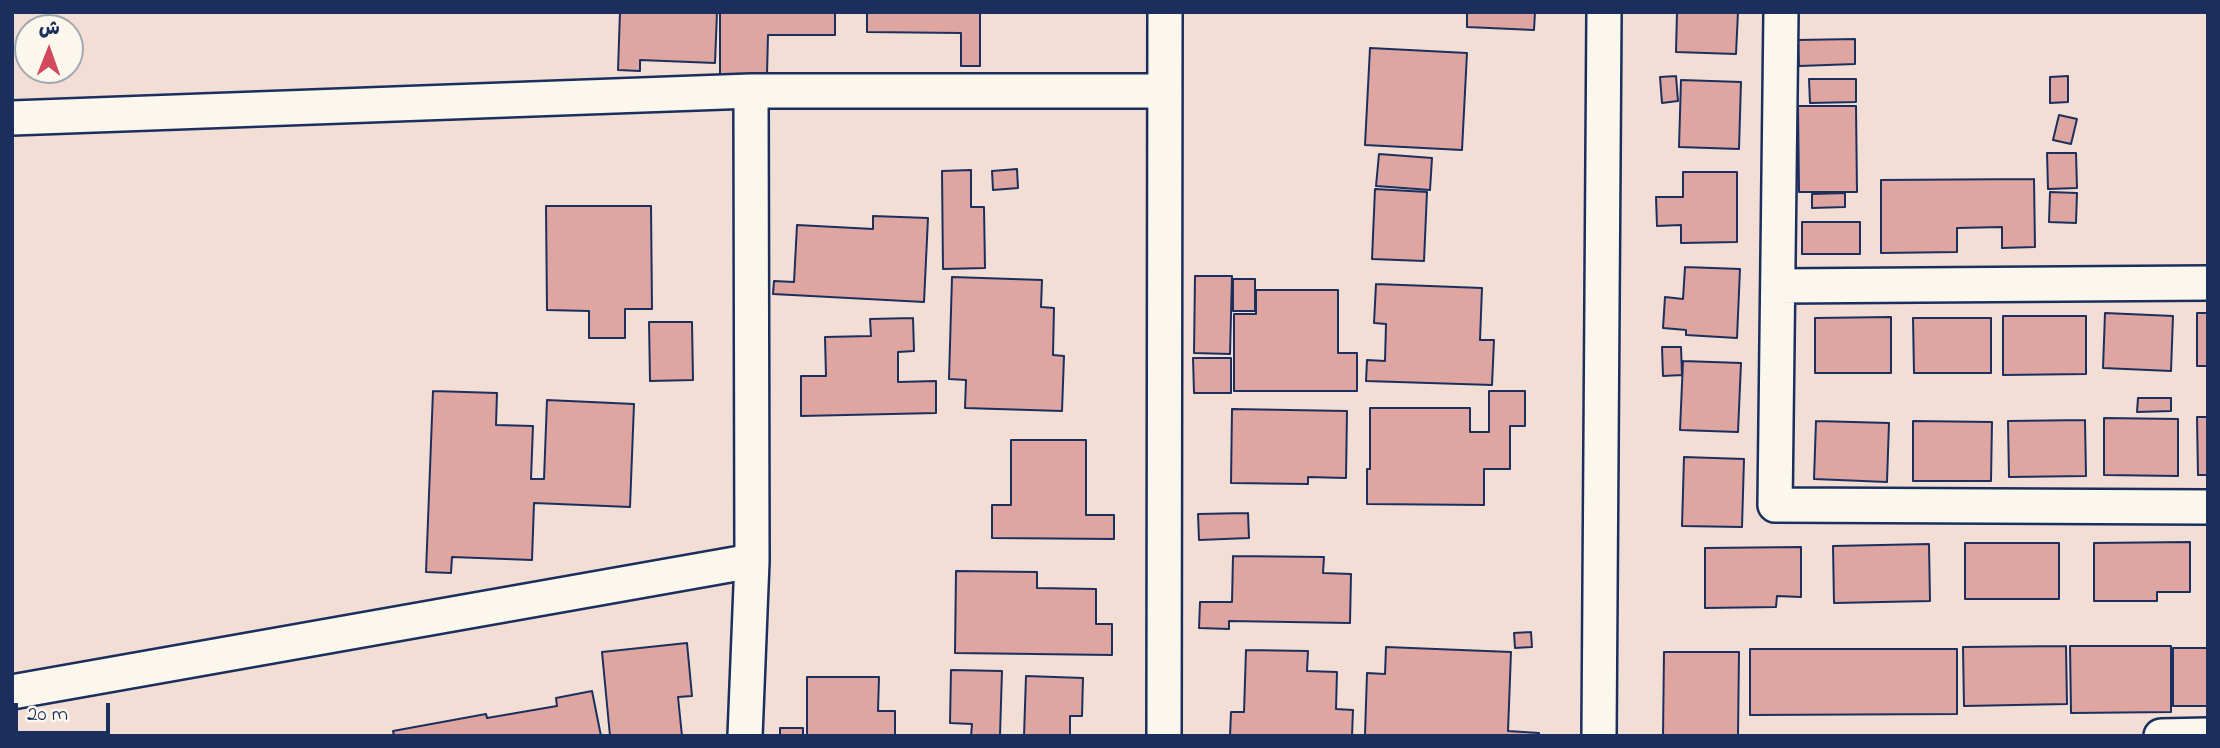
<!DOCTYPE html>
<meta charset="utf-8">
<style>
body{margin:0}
#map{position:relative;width:2220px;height:748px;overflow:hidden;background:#f3ded5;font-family:"Indie Flower","Playpen Sans Arabic",sans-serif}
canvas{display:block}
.frame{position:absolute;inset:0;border:14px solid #1b2f5e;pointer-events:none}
.north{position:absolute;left:14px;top:14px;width:70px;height:70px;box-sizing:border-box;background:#fbf7ec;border:2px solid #a1a7b3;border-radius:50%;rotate:1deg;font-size:19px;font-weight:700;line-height:28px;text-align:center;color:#1b2f5e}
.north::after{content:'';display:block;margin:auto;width:24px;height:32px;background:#d1495b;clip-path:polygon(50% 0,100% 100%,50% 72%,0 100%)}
.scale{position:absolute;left:14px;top:703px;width:96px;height:32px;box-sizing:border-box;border:4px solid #1b2f5e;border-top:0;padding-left:9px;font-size:21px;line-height:24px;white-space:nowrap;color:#1b2f5e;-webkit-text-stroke:5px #fbf7ec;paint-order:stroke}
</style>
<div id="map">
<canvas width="2220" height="748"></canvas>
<div class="frame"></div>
<div class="north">ش</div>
<div class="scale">20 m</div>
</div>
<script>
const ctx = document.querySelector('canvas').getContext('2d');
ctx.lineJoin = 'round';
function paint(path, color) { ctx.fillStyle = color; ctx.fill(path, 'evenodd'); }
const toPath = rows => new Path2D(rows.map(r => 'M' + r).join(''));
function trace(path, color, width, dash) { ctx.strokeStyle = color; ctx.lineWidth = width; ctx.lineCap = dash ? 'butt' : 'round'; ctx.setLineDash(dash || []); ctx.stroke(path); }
const building = toPath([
 [620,12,717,12,715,63,640,60,640,71,618,70,620,12],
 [720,12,835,12,835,35,768,35,767,75,720,75,720,12],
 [867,12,980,12,980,66,961,66,961,33,867,32,867,12],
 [1467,12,1535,12,1534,30,1467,27,1467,12],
 [1677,12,1738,12,1736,54,1676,52,1677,12],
 [1855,39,1855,64,1799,66,1798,40,1855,39],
 [1370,48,1467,53,1462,150,1365,145,1370,48],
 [1676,76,1678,101,1662,103,1660,77,1676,76],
 [2068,76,2068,102,2050,103,2050,77,2068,76],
 [1809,79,1856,79,1856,102,1810,103,1809,79],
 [1681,80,1741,82,1739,149,1679,147,1681,80],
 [1798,106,1856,106,1857,192,1799,192,1798,106],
 [2059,115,2077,119,2071,144,2053,140,2059,115],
 [2047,153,2076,153,2077,188,2048,189,2047,153],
 [1379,154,1432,158,1430,190,1376,186,1379,154],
 [1017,169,1018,188,993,190,992,171,1017,169],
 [971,170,971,207,984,207,985,268,943,269,942,171,971,170],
 [1683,172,1737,172,1737,242,1681,243,1681,225,1657,226,1656,197,1683,197,1683,172],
 [2034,179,2035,247,2002,248,2002,227,1957,228,1957,252,1881,253,1881,180,2034,179],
 [1375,189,1427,192,1424,261,1372,259,1375,189],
 [2050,192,2077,193,2076,223,2049,222,2050,192],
 [1845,193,1845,207,1812,208,1812,194,1845,193],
 [546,206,651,206,652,309,625,309,625,338,589,338,589,311,547,310,546,206],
 [873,216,928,218,924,302,773,294,774,281,794,282,797,225,873,229,873,216],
 [1802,222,1860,222,1860,254,1802,254,1802,222],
 [1685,267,1740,269,1737,338,1686,335,1686,330,1663,328,1665,297,1683,299,1685,267],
 [1195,276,1232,276,1230,354,1194,353,1195,276],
 [952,277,1042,280,1041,307,1054,308,1053,355,1064,356,1062,411,965,408,966,380,949,379,952,277],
 [1233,279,1255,279,1255,311,1233,311,1233,279],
 [1376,284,1482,288,1480,340,1494,340,1492,385,1366,381,1367,360,1385,361,1386,324,1374,323,1376,284],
 [1256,290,1338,290,1338,353,1357,353,1357,391,1234,391,1234,314,1256,314,1256,290],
 [2105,313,2173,316,2171,371,2103,368,2105,313],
 [2197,313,2208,313,2208,366,2197,366,2197,313],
 [2003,316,2086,316,2086,374,2003,375,2003,316],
 [1891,317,1891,373,1815,373,1815,318,1891,317],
 [913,318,914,351,898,352,898,382,936,381,936,413,801,416,801,376,826,376,825,337,871,336,870,319,913,318],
 [1913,318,1991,318,1991,373,1914,373,1913,318],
 [649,322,692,322,693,380,650,381,649,322],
 [1662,347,1681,347,1682,375,1663,376,1662,347],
 [1193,358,1231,358,1231,393,1194,393,1193,358],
 [1683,361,1741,363,1738,432,1680,430,1683,361],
 [433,391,497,393,496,425,533,426,531,479,544,479,547,400,634,404,630,507,534,503,532,560,452,557,451,573,426,572,433,391],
 [1489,391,1525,391,1525,426,1510,426,1510,469,1484,469,1484,505,1367,504,1367,469,1370,469,1370,408,1470,408,1470,432,1489,432,1489,391],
 [2138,398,2171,398,2171,411,2137,412,2138,398],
 [1232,409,1347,411,1346,478,1308,477,1308,484,1231,483,1232,409],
 [2197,417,2208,417,2208,475,2198,475,2197,417],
 [2104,418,2178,419,2178,476,2104,475,2104,418],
 [2085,420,2086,476,2009,477,2008,421,2085,420],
 [1816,421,1889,423,1887,482,1814,479,1816,421],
 [1913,421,1992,422,1991,481,1913,481,1913,421],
 [1011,440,1086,440,1086,515,1114,515,1114,539,992,538,992,505,1011,505,1011,440],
 [1684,457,1744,459,1742,527,1682,526,1684,457],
 [1248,513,1249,538,1199,540,1198,514,1248,513],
 [2190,542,2190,592,2157,592,2157,601,2094,601,2094,543,2190,542],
 [1965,543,2059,543,2059,599,1965,599,1965,543],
 [1929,544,1930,601,1834,603,1833,546,1929,544],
 [1801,547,1801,597,1777,596,1776,607,1705,608,1705,548,1801,547],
 [1233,556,1324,557,1323,573,1351,574,1350,623,1229,621,1229,629,1199,628,1200,602,1232,602,1233,556],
 [956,571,1037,572,1037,588,1096,589,1096,624,1112,624,1112,655,955,653,956,571],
 [1531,632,1532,647,1515,648,1514,633,1531,632],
 [687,643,692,696,678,697,682,736,610,736,602,652,687,643],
 [2066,646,2067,704,1964,706,1963,647,2066,646],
 [2070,646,2171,646,2171,712,2071,713,2070,646],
 [1386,647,1511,652,1508,731,1539,733,1539,736,1365,735,1367,673,1385,674,1386,647],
 [2173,648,2208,648,2208,706,2173,706,2173,648],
 [1750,649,1957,649,1957,714,1750,715,1750,649],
 [1246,650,1308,651,1307,671,1337,672,1336,709,1353,710,1352,736,1230,736,1231,712,1244,712,1246,650],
 [1664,652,1739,652,1738,736,1663,736,1664,652],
 [951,670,1002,671,1000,735,1024,736,1026,676,1083,678,1082,716,1070,716,1070,736,971,736,972,724,950,723,951,670],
 [807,677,879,677,878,711,895,711,895,736,807,736,807,677],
 [592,691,601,736,394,736,393,731,486,714,487,718,557,706,556,698,592,691],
 [780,728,803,728,803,736,780,736,780,728]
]);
const street = toPath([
 [1781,12,1775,505,2208,507],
 [12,118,751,91,1165,91],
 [1778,286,2208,283],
 [12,692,752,561],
 [745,736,752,561,751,91],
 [1164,736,1165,12],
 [1599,736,1604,12],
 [2161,736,2208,735]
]);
paint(building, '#dfa5a0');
trace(building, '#1b2f5e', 2);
trace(street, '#1b2f5e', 38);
trace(street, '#fbf7ec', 33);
</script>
